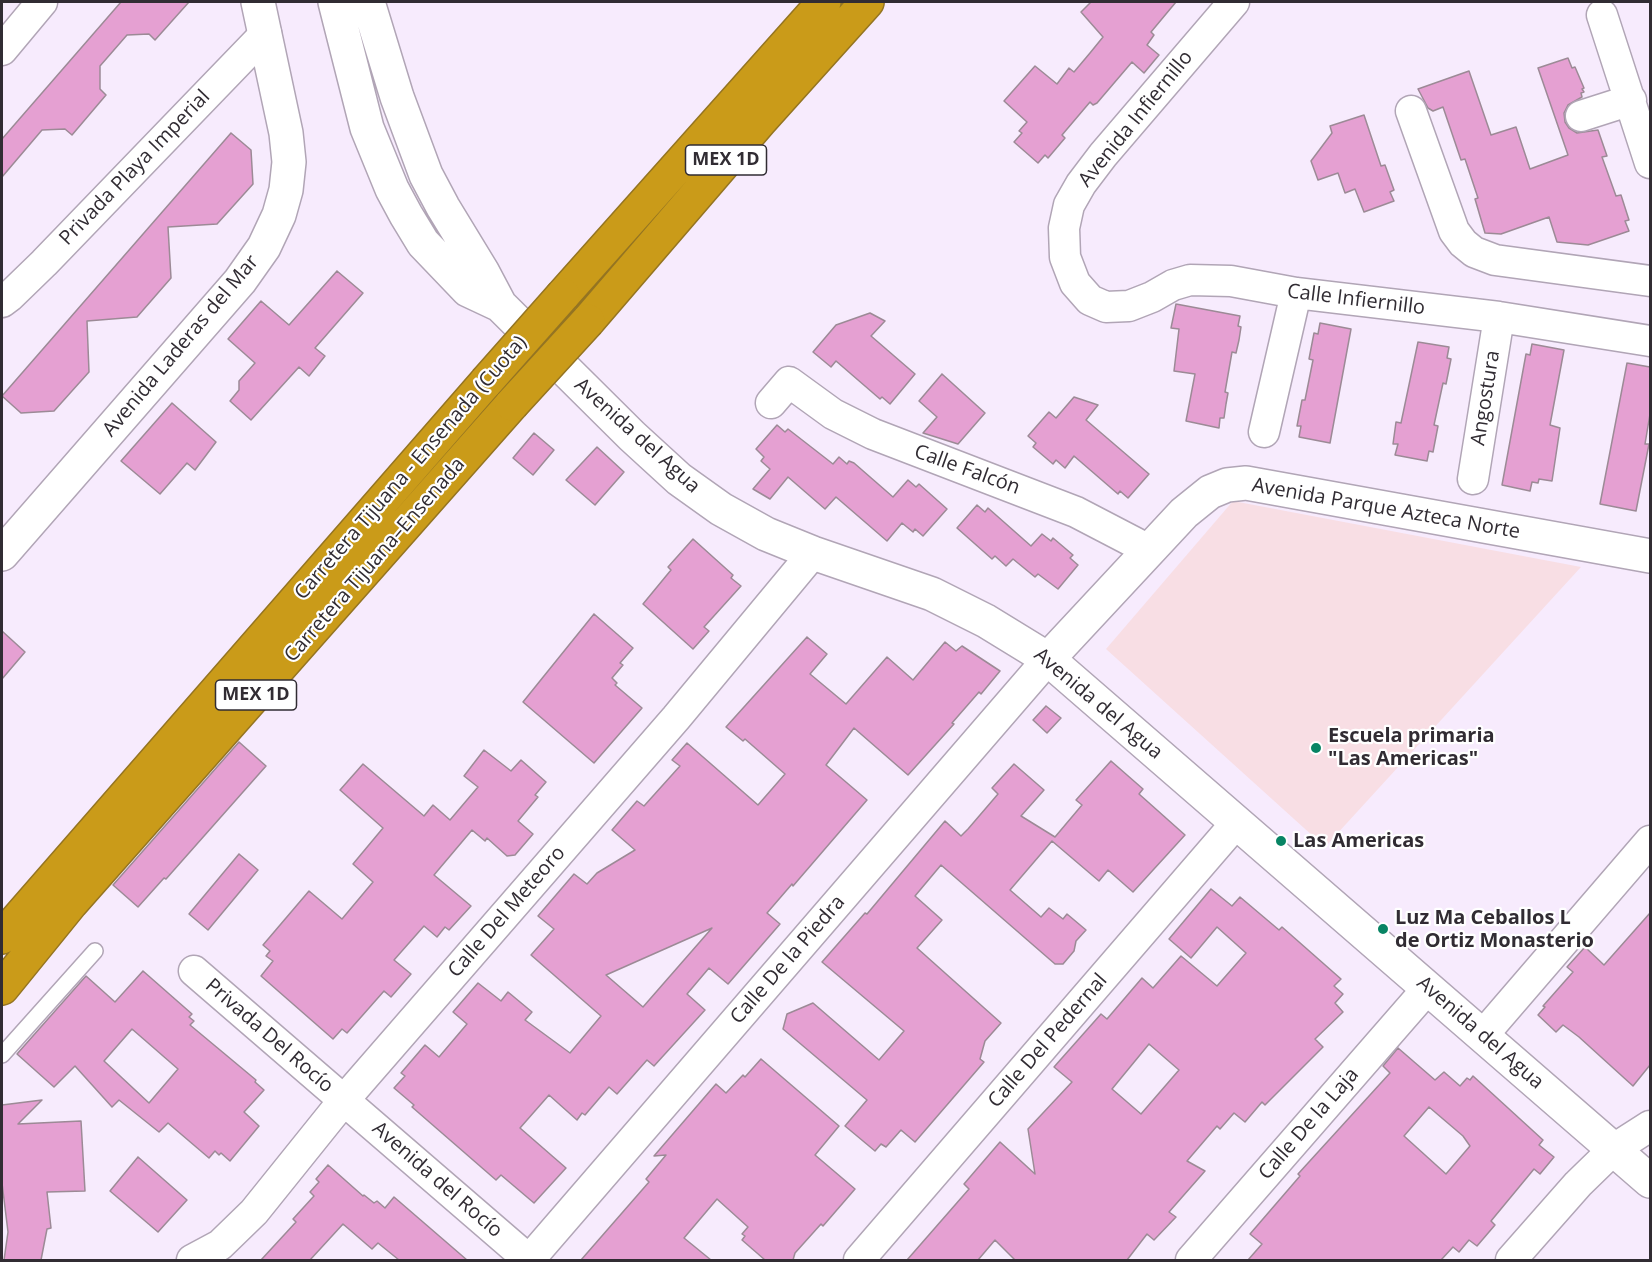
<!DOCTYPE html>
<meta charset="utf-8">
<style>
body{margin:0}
#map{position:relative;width:1652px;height:1262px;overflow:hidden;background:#f7ebfd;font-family:"Open Sans",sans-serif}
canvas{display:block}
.frame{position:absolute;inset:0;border:3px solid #312c33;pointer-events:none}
</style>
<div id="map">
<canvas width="1652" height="1262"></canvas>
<div class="frame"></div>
</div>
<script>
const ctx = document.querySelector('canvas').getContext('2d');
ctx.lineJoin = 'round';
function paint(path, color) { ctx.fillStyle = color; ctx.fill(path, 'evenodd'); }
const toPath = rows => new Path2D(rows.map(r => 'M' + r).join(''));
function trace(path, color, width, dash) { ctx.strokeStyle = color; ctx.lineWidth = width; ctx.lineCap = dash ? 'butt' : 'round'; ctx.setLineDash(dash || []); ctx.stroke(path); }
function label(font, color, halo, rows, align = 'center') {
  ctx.font = font + ' "Open Sans",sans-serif'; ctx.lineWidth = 4.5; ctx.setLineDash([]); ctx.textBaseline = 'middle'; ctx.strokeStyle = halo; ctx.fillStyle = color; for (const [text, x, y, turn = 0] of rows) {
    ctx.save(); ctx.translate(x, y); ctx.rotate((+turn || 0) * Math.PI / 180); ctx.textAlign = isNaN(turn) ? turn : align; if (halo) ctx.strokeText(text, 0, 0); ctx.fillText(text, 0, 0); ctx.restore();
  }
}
const education = toPath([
 [1233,501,1581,567,1325,847,1106,649]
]);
const building = toPath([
 [121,2,189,2,155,40,149,34,127,35,100,66,100,89,106,95,72,135,65,129,42,130,2,177,2,139,121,2],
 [1091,2,1176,2,1151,32,1154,35,1147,45,1159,55,1144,73,1132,62,1097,103,1093,105,1090,102,1062,135,1065,138,1048,158,1045,155,1038,163,1014,142,1022,133,1019,131,1027,122,1004,101,1035,66,1057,84,1069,68,1074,72,1090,53,1103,37,1081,12,1091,2],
 [1568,58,1572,68,1575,67,1584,88,1582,89,1584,92,1581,93,1582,97,1568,105,1564,113,1565,122,1569,128,1577,133,1598,130,1607,156,1602,157,1616,196,1621,195,1629,220,1625,221,1629,231,1588,245,1557,242,1549,217,1501,234,1485,233,1475,199,1478,198,1465,159,1461,160,1443,107,1433,111,1428,108,1418,89,1469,71,1491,135,1516,127,1530,169,1568,155,1538,68,1568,58],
 [1364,115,1381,166,1385,165,1394,190,1390,192,1394,201,1364,212,1355,189,1345,193,1338,173,1318,180,1311,161,1332,133,1330,126,1364,115],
 [231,133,251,150,253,184,217,224,168,227,171,278,137,317,87,321,89,372,54,411,21,413,2,396,231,133],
 [337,271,363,293,315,348,325,356,309,376,299,367,251,420,230,401,239,390,239,381,255,363,228,339,261,301,289,325,337,271],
 [1176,304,1240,316,1238,326,1241,327,1239,340,1236,353,1232,352,1225,392,1228,393,1226,404,1224,418,1220,418,1219,428,1186,421,1195,374,1174,371,1179,329,1171,328,1176,304],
 [870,313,885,321,871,336,915,374,890,404,882,397,880,399,836,361,831,367,813,352,836,325,870,313],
 [1320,323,1351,329,1330,443,1299,437,1301,426,1297,426,1302,400,1305,400,1313,360,1309,359,1314,333,1318,334,1320,323],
 [1418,342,1449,347,1447,358,1451,359,1446,384,1443,383,1434,425,1438,426,1433,452,1429,451,1427,461,1395,455,1398,444,1393,444,1396,422,1401,423,1418,342],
 [1532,344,1564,350,1550,425,1560,428,1552,481,1539,479,1538,483,1532,482,1530,491,1502,485,1526,354,1530,355,1532,344],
 [1627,363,1650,367,1650,414,1645,444,1649,444,1636,511,1600,504,1627,363],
 [942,374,985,413,958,444,923,433,937,417,919,401,942,374],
 [1074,397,1098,405,1086,420,1149,474,1128,498,1120,491,1118,494,1074,456,1065,468,1056,460,1053,464,1033,447,1036,443,1028,436,1049,412,1056,418,1074,397],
 [172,403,216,442,195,470,187,463,160,494,121,461,172,403],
 [777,425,785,432,788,429,833,464,839,457,847,464,849,461,854,463,893,497,908,480,916,487,919,484,947,509,923,536,915,529,913,532,902,523,887,541,836,497,825,509,788,477,770,499,753,489,770,469,761,461,764,457,756,449,777,425],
 [534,433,554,450,533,475,513,458,534,433],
 [597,447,624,472,595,505,566,480,597,447],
 [977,505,985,512,988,508,1031,546,1042,534,1051,541,1053,538,1073,555,1070,558,1078,565,1058,589,1038,574,1035,577,1013,559,1006,566,995,556,992,559,957,528,977,505],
 [693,539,733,575,731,578,741,586,704,627,709,631,693,649,643,604,671,570,668,567,693,539],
 [594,614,633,648,620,663,623,665,612,678,617,683,615,685,642,708,594,763,523,702,594,614],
 [2,631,25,652,2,679,2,631],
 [807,637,827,654,810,674,846,704,887,657,913,680,945,642,956,651,962,646,1000,671,981,694,979,692,952,723,954,724,908,775,854,728,826,765,867,800,793,886,792,884,767,913,780,924,728,984,709,968,687,994,705,1010,654,1066,647,1060,617,1094,609,1087,585,1115,582,1113,577,1120,549,1095,520,1128,566,1168,534,1203,501,1175,496,1180,412,1107,414,1105,394,1088,405,1076,401,1073,425,1045,439,1057,467,1024,453,1012,478,983,501,1001,508,992,532,1012,525,1020,570,1053,601,1016,531,955,554,929,538,916,574,874,587,884,597,873,635,850,612,830,637,801,644,806,680,766,672,760,687,743,758,805,785,774,745,739,743,741,726,727,807,637],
 [712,928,643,1007,606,975,712,928],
 [1046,706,1061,718,1047,733,1033,720,1046,706],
 [239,742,266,766,166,879,164,878,138,907,113,885,239,742],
 [484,750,511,771,521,760,546,782,535,795,538,797,518,821,533,834,515,855,507,856,487,838,485,841,472,830,434,875,471,906,449,930,445,927,437,937,424,926,394,960,411,974,391,997,384,991,347,1033,342,1029,333,1039,261,976,273,961,266,956,270,951,263,945,309,891,342,919,373,882,353,864,383,828,340,790,363,764,424,816,433,805,450,820,478,787,464,776,484,750],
 [1111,761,1143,789,1139,794,1185,835,1133,892,1108,870,1099,881,1052,841,1010,890,1041,917,1049,908,1063,919,1067,914,1086,930,1076,941,1074,951,1063,964,1055,964,941,865,915,896,942,920,917,948,1001,1023,985,1041,980,1059,984,1062,915,1142,901,1130,886,1147,881,1144,875,1151,845,1126,867,1100,783,1029,787,1014,813,1003,879,1060,904,1031,822,962,865,913,867,914,945,821,961,836,968,829,998,794,992,788,1014,764,1044,790,1021,816,1055,837,1082,805,1076,800,1111,761],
 [239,854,258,870,208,930,189,914,239,854],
 [1211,889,1232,906,1240,897,1279,930,1282,927,1341,979,1334,986,1343,994,1335,1003,1343,1012,1315,1039,1323,1047,1265,1105,1262,1102,1245,1122,1234,1113,1220,1129,1217,1126,1187,1161,1205,1171,1169,1212,1176,1217,1154,1240,1147,1234,1127,1260,1015,1260,995,1240,978,1260,907,1260,969,1189,964,1184,1000,1142,1035,1174,1028,1129,1072,1082,1054,1067,1101,1014,1107,1019,1142,978,1153,988,1181,956,1217,986,1246,953,1217,927,1191,958,1169,939,1211,889],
 [1149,1044,1179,1070,1141,1114,1112,1089,1149,1044],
 [1650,913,1650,1065,1633,1086,1579,1037,1563,1025,1556,1032,1538,1015,1545,1007,1543,1006,1573,972,1567,967,1585,947,1604,965,1650,913],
 [143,971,192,1014,189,1017,194,1021,190,1025,256,1080,255,1082,264,1090,244,1112,259,1126,230,1161,221,1153,219,1155,215,1151,209,1158,168,1123,159,1132,119,1100,112,1107,75,1066,54,1087,17,1054,86,976,115,1002,143,971],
 [132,1029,178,1069,149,1103,104,1061,132,1029],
 [1398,1048,1435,1080,1444,1072,1460,1086,1467,1078,1470,1080,1473,1076,1543,1140,1539,1145,1554,1157,1540,1174,1534,1169,1491,1221,1495,1225,1477,1246,1469,1240,1459,1252,1453,1247,1441,1260,1248,1260,1262,1244,1250,1234,1300,1176,1298,1174,1390,1073,1383,1066,1398,1048],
 [1429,1107,1463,1136,1470,1146,1446,1174,1404,1136,1429,1107],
 [761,1059,839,1126,815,1155,855,1189,823,1226,821,1224,795,1253,793,1260,765,1260,742,1240,745,1236,742,1234,748,1227,717,1199,684,1238,711,1260,581,1260,649,1182,646,1179,666,1155,654,1156,716,1084,726,1093,743,1075,745,1077,761,1059],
 [42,1100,18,1124,81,1121,85,1191,47,1192,51,1228,47,1229,41,1260,4,1260,8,1232,2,1183,2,1105,42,1100],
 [138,1157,187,1200,158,1232,110,1191,138,1157],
 [328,1165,363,1196,364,1195,374,1203,377,1201,385,1208,394,1197,467,1260,399,1260,378,1243,372,1249,343,1224,310,1260,261,1260,296,1222,293,1219,314,1196,310,1192,319,1182,316,1179,328,1165]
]);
const lane = toPath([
 [2,1055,95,951]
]);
const street = toPath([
 [1234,2,1103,155,1081,184,1069,205,1064,228,1065,257,1075,283,1090,300,1106,307,1129,306,1152,297,1173,285,1190,280,1231,281,1296,293,1499,317,1650,341],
 [1602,15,1650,163],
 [2,50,42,2],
 [1411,111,1454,231,1463,243,1474,252,1495,260,1650,281],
 [1581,116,1631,100],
 [2,302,10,296,44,263,266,33],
 [771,403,789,382,833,414,873,434,1076,512,1149,550],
 [1264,432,1296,293],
 [1473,479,1499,317],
 [194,971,529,1260],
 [1483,1035,1650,841],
 [192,1260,220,1245,254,1212,344,1100,676,718,813,553],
 [529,1260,1048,659],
 [859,1260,1237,822],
 [1191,1260,1428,988],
 [1511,1260,1578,1184,1614,1149,1650,1126]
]);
const secondary = toPath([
 [335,2,367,128,392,189,406,215,423,243,468,290,500,305],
 [368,2,397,97,426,175,443,207,482,271,500,305,632,436,679,479,721,509,766,534,813,553,932,594,986,621,1048,659,1650,1181],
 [2,554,240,281,264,247,279,215,286,190,289,162,286,133,258,2],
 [1048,659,1184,513,1210,492,1227,485,1246,483,1650,556]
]);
const highway = toPath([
 [563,295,824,2],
 [588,321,760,121,867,2],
 [2,937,486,382],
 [2,988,71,903,512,404]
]);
const highwayBridge = toPath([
 [486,382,563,295],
 [512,404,588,321]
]);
const markers = [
 [1316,748,6,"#088464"],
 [1281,841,6,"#088464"],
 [1383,929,6,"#088464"]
];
const shields = [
 [726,160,81],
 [256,695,81]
];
const shieldNames = [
 ["MEX 1D",726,160],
 ["MEX 1D",256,695]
];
const streetNames = [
 ["Avenida Infiernillo",1136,119,-51],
 ["Privada Playa Imperial",135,168,-46],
 ["Calle Infiernillo",1356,300,7],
 ["Avenida Laderas del Mar",181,346,-50],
 ["Angostura",1486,398,-81],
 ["Avenida del Agua",637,436,42],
 ["Carretera Tijuana - Ensenada (Cuota)",411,468,-49],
 ["Calle Falcón",967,470,20],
 ["Avenida Parque Azteca Norte",1386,509,10],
 ["Carretera Tijuana–Ensenada",375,560,-49],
 ["Avenida del Agua",1098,704,40],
 ["Calle Del Meteoro",507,912,-49],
 ["Calle De la Piedra",788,960,-49],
 ["Avenida del Agua",1480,1033,41],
 ["Privada Del Rocío",269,1036,41],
 ["Calle Del Pedernal",1048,1041,-49],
 ["Calle De la Laja",1309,1124,-49],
 ["Avenida del Rocío",437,1180,41]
];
const poiNames = [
 ["Escuela primaria",1328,736],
 ["\"Las Americas\"",1328,759],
 ["Las Americas",1293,841],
 ["Luz Ma Ceballos L",1395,918],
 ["de Ortiz Monasterio",1395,941]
];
paint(education, '#f8dee4');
paint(building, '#e5a0d2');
trace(building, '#9c8a96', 1.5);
trace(lane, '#b1a5b6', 18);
trace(street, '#b1a5b6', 33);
trace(secondary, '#b1a5b6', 36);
trace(highway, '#947422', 36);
trace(lane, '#fff', 15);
trace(street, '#fff', 30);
trace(secondary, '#fff', 33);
trace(highway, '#ca9b19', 33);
trace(highwayBridge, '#947422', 36, []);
trace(highwayBridge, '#ca9b19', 33);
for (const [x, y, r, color] of markers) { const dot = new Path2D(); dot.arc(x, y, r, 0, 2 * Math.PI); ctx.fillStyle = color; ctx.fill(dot); trace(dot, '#fff', 2); }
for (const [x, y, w] of shields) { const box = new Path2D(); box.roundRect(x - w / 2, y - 15, w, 30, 4.5); ctx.fillStyle = '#fff'; ctx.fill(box); trace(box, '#312c33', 1.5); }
label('bold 18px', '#312c33', null, shieldNames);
label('20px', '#312c33', '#fff', streetNames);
label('bold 20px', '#312c33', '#fff', poiNames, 'left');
</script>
